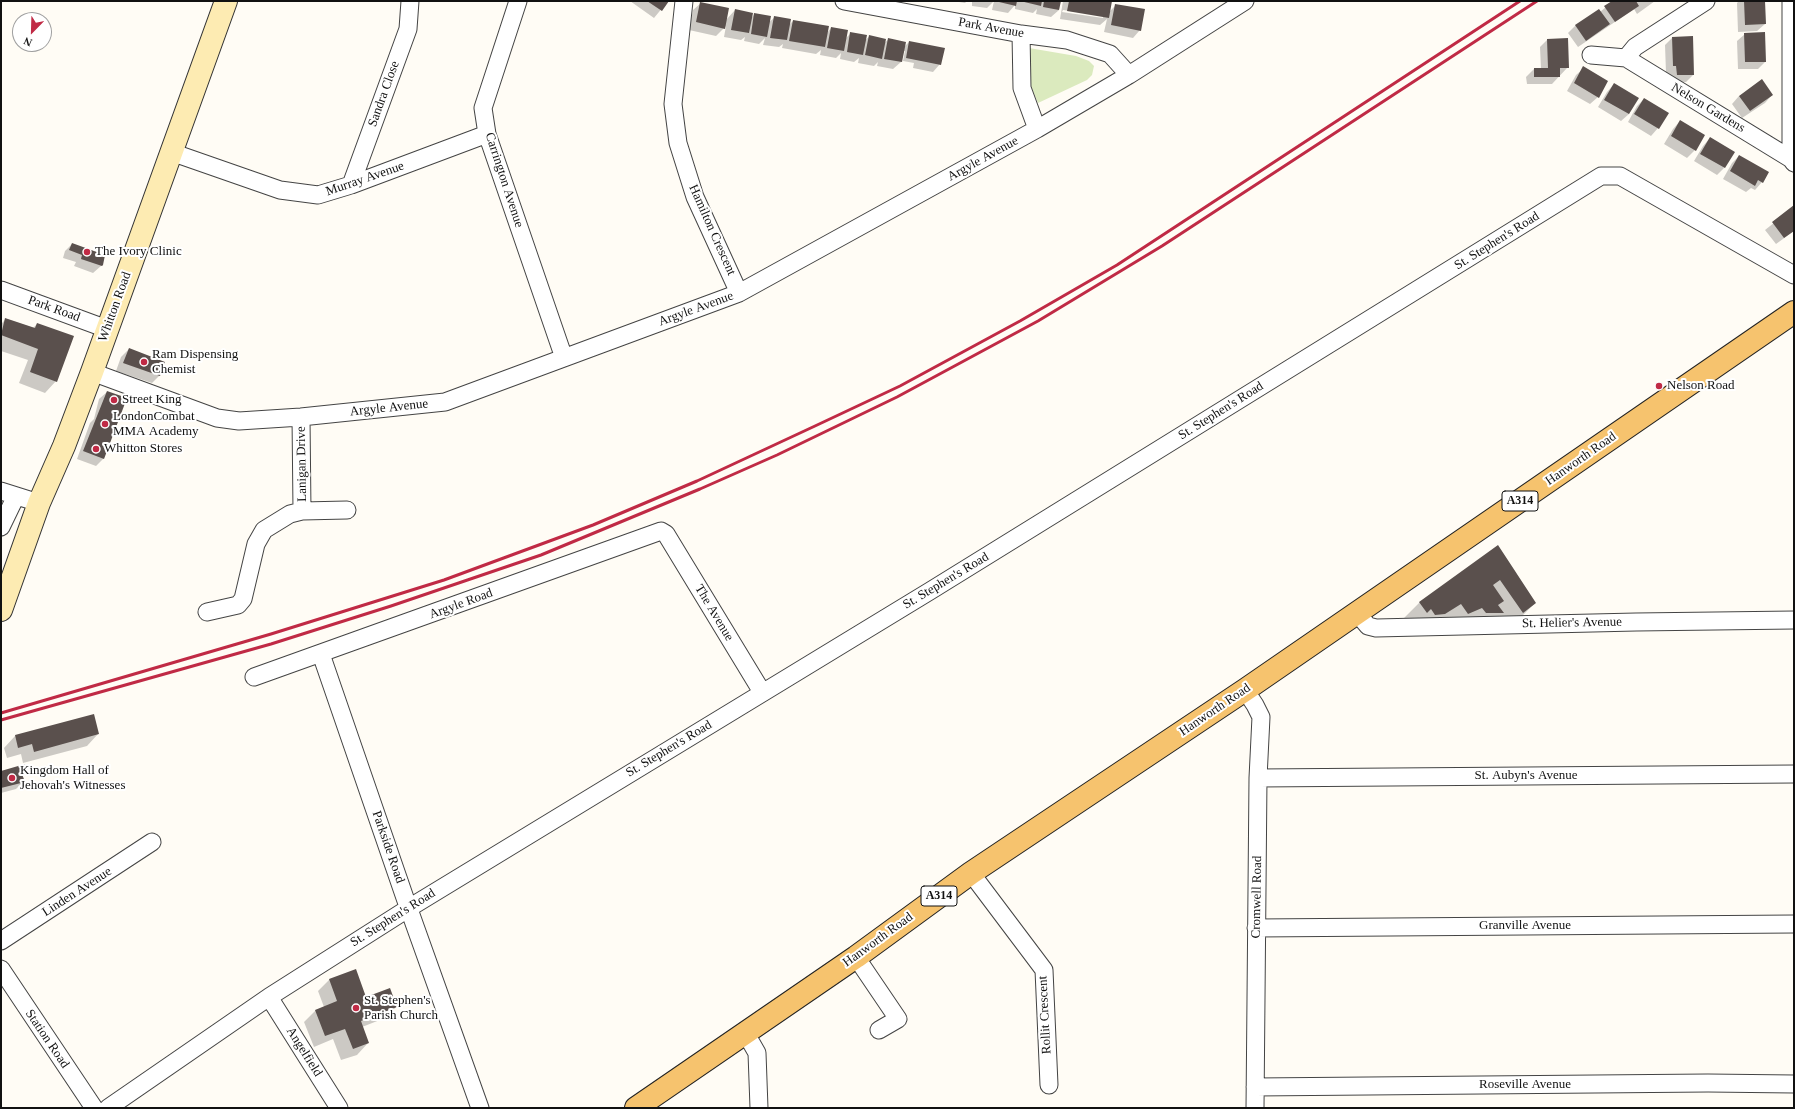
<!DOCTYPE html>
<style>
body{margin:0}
#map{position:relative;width:1795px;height:1109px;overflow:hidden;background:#fffcf5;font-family:"Times New Roman",serif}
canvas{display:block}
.frame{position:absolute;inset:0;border:2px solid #111;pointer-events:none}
.north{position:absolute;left:12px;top:12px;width:40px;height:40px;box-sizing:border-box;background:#fff;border:1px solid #a0a0a0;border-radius:50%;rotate:203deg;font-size:11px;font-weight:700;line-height:16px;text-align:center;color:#111}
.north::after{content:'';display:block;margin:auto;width:14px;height:18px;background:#c02a45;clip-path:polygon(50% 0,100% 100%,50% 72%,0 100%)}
</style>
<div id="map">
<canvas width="1795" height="1109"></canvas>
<div class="frame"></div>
<div class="north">N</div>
</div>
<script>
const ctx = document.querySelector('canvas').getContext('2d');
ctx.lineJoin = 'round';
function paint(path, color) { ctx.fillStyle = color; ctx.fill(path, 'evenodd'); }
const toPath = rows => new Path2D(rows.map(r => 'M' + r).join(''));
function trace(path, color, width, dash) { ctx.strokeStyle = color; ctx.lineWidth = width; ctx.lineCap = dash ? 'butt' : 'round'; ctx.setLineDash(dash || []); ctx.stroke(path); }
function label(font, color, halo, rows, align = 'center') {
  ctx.font = font + ' "Times New Roman",serif'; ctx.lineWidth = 4; ctx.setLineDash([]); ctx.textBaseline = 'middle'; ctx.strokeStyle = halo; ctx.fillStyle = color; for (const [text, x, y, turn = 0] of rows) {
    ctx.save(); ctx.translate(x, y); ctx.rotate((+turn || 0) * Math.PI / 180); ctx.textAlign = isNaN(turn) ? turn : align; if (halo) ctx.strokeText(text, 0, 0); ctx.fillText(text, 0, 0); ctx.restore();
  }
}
const green = toPath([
 [1029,48,1076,56,1089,61,1094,66,1092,75,1087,80,1038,103,1029,82]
]);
const shadow = toPath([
 [630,1,668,1,654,18],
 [953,1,967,1,965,3],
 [972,1,1060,1,1059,10,1051,17,1036,14,1037,9,1033,13,1015,9,1015,5,1008,13,992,10,994,1,987,8,972,6],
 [1063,1,1111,1,1109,12,1116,5,1140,30,1133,38,1104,32,1107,19,1100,25,1060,19],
 [1063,10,1103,16,1103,18,1062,12],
 [1613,1,1655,1,1637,14,1634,9,1578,47,1568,33,1576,25,1600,12],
 [1739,1,1764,1,1765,24,1757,31,1738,32,1737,3],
 [701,3,726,20,735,10,751,18,755,14,768,23,774,18,789,25,793,21,827,33,831,28,846,38,851,33,864,41,870,36,884,43,889,39,903,48,909,42,940,64,933,72,913,68,914,63,903,61,905,51,903,51,901,62,893,69,877,66,878,62,874,66,858,63,859,58,854,62,840,59,841,53,836,58,820,55,821,50,816,54,782,48,783,44,779,47,763,45,765,38,759,44,744,41,745,37,741,40,724,37,726,26,716,36,689,30,693,10],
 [1745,34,1765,62,1758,69,1738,69,1737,41],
 [1672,38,1693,75,1686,82,1670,82,1669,73,1666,73,1665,45],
 [1548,39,1568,67,1552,84,1527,84,1526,77,1534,69,1541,69,1540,47],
 [1584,68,1598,97,1590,104,1567,91,1576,75],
 [1614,84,1638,98,1629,114,1621,121,1598,107,1607,92],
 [1772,95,1765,103,1742,118,1732,104,1739,96],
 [1644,99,1658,128,1651,136,1628,122,1637,106],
 [1680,121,1704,135,1695,150,1687,158,1664,144,1673,129],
 [1710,138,1724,168,1717,175,1694,161,1703,146],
 [1739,156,1762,182,1755,190,1751,188,1746,192,1723,179,1732,163],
 [1794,207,1794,231,1776,244,1765,230],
 [72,244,104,259,101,266,93,273,74,266,76,262,63,258,65,251],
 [6,319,32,329,37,324,56,381,45,393,19,383,28,360,1,351,1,324],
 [129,349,164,362,159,376,152,383,116,371,121,357],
 [107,392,103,459,96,466,77,459,90,423,94,419,99,399],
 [1497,547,1535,603,1520,618,1508,627,1500,616,1488,628,1411,627,1404,618,1419,603],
 [98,734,87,746,23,763,21,754,7,758,4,748,15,736],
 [1,772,26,772,22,776,24,781,16,789,1,793],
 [355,970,366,998,396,1007,385,1018,362,1027,368,1043,357,1055,341,1060,333,1039,314,1047,304,1022,316,1010,324,1007,318,991,329,980]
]);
const building = toPath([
 [647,1,669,1,662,11],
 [1000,1,1017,1,1016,6,999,2],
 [1020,1,1042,1,1041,6],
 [1044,1,1061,1,1059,10,1043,7],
 [1069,1,1112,1,1109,18,1067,11],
 [1612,1,1636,1,1639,6,1615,22,1604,6],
 [1744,1,1765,1,1766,24,1745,25],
 [700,2,729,8,725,29,696,22],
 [1115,4,1145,9,1141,31,1111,25],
 [735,9,753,13,749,33,731,30],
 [1599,9,1610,24,1586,41,1575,25],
 [754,13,771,16,767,37,751,34],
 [774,16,791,19,787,40,770,38],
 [793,20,829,26,825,47,789,41],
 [831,27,848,30,844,51,827,48],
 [850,32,867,35,863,55,847,52],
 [1765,32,1766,62,1745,62,1744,33],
 [869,35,886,39,882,59,865,55],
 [1693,36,1694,75,1677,75,1676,66,1673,66,1672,37],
 [888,38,906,42,902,62,884,59],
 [1568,38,1569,68,1560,68,1560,77,1534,77,1534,68,1548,68,1547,39],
 [909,41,945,48,941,65,906,58],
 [1583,66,1608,81,1599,98,1574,83],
 [1762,79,1773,95,1750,111,1739,96],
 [1614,83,1639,98,1629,114,1604,100],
 [1644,98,1669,113,1659,129,1634,114],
 [1680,120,1705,135,1696,151,1671,136],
 [1710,137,1735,152,1725,168,1700,154],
 [1739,155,1769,172,1763,183,1758,180,1755,186,1730,171],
 [1794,205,1794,231,1784,238,1772,222],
 [72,243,105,255,103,265,102,266,81,259,82,255,69,250],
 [5,318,35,328,37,323,74,336,57,382,30,372,38,349,1,335],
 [129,348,165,362,160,376,123,363],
 [107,391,127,398,104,459,83,451],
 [1498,545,1536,603,1523,613,1500,580,1493,585,1504,601,1498,605,1504,613,1486,613,1482,608,1468,614,1461,604,1445,614,1435,615,1431,609,1427,613,1419,602],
 [94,714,99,734,34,752,32,744,18,748,15,735],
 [25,764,28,772,22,774,25,782,1,788,1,771],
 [356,969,366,997,390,988,397,1007,361,1021,369,1043,353,1049,345,1029,325,1036,315,1010,337,1001,329,979]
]);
const minor = toPath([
 [518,1,483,108,487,134,564,358],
 [684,1,673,104,678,143,695,197,739,293],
 [844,1,1021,34,1067,40,1110,54,1129,75],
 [1791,1,1791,159],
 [1021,34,1022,88,1037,129],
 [1591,55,1626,58,1791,159,1794,163],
 [1626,58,1635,47,1706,1],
 [171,152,280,190,318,195,351,185,487,134],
 [351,185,408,29,410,1],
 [1,290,107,329],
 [92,372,217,418,239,421,301,417,445,402,739,293,1037,129,1129,75,1245,1],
 [301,417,302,511,347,510],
 [1,491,39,503],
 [1,527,16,496],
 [207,612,238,605,243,599,256,544,264,530,290,514,302,511],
 [1357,613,1368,626,1376,628,1636,622,1794,620],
 [321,654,405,898,480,1108],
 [254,677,661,531,666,534,762,692],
 [1245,690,1255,705,1261,717,1258,778,1255,1108],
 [1258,778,1794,774],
 [971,873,1044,970,1049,1085],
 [1256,928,1794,924],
 [1,941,152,842],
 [856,957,898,1019,879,1030],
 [1,969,94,1108],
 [269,997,339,1108],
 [745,1032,757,1053,759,1108],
 [1255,1087,1708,1083,1794,1084],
 [108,1108,269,997,409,908,930,591,1601,176,1620,176,1794,275]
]);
const secondary = toPath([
 [1,610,39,503,64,446,92,372,226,1]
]);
const primary = toPath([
 [636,1108,856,957,971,873,1245,690,1794,312]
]);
const rail = toPath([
 [1,713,271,634,444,580,593,525,697,481,815,426,900,386,1020,321,1117,265,1520,1],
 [1,720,271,644,391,606,541,555,700,489,777,455,897,397,1038,321,1162,246,1537,1]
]);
const markers = [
 [87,252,4,"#c02a45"],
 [144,362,4,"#c02a45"],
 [1659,386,4,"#c02a45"],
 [114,400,4,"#c02a45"],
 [105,424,4,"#c02a45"],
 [96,449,4,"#c02a45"],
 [12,778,4,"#c02a45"],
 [356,1008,4,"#c02a45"]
];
const shields = [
 [1520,501,36],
 [939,896,36]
];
const shieldNames = [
 ["A314",1520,501],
 ["A314",939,896]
];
const streetNames = [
 ["Park Avenue",991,28,10],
 ["Sandra Close",384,94,-70],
 ["Nelson Gardens",1708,108,31],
 ["Argyle Avenue",983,159,-29],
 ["Murray Avenue",365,179,-19],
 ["Carrington Avenue",504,180,72],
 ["Hamilton Crescent",712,230,66],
 ["St. Stephen's Road",1497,241,-32],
 ["Whitton Road",115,307,-70],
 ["Park Road",54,309,20],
 ["Argyle Avenue",696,309,-20],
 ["Argyle Avenue",389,408,-6],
 ["St. Stephen's Road",1221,411,-32],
 ["Hanworth Road",1581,459,-35],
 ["Lanigan Drive",302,464,-91],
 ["St. Stephen's Road",946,581,-31],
 ["Argyle Road",461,604,-20],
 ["The Avenue",714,613,59],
 ["St. Helier's Avenue",1572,623,-1],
 ["Hanworth Road",1215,710,-34],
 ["St. Stephen's Road",669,749,-31],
 ["St. Aubyn's Avenue",1526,776],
 ["Parkside Road",388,847,71],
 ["Linden Avenue",77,892,-33],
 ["Cromwell Road",1257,897,-89],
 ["St. Stephen's Road",393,918,-32],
 ["Granville Avenue",1525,926],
 ["Hanworth Road",878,940,-36],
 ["Rollit Crescent",1045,1015,-93],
 ["Station Road",47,1039,56],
 ["Angelfield",304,1052,58],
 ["Roseville Avenue",1525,1085]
];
const poiNames = [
 ["The Ivory Clinic",95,252],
 ["Ram Dispensing",152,355],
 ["Chemist",152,370],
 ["Nelson Road",1667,386],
 ["Street King",122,400],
 ["LondonCombat",113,417],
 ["MMA Academy",113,432],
 ["Whitton Stores",104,449],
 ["Kingdom Hall of",20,771],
 ["Jehovah's Witnesses",20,786],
 ["St. Stephen's",364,1001],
 ["Parish Church",364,1016]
];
paint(green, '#dbeabe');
paint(shadow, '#0003');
paint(building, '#5a504d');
trace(minor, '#444', 19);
trace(secondary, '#333', 24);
trace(primary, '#222', 24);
trace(minor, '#fff', 17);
trace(secondary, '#fdebb2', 22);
trace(primary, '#f6c36e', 22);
trace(rail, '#c02a45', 3);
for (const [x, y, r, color] of markers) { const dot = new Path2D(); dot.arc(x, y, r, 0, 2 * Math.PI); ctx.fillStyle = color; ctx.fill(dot); trace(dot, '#fff', 1.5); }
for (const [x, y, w] of shields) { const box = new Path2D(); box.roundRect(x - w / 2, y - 10, w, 20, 3); ctx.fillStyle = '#fff'; ctx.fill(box); trace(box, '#111', 1); }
label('bold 12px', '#111', null, shieldNames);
label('13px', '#111', '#fff', streetNames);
label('13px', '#111', '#fff', poiNames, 'left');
</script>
